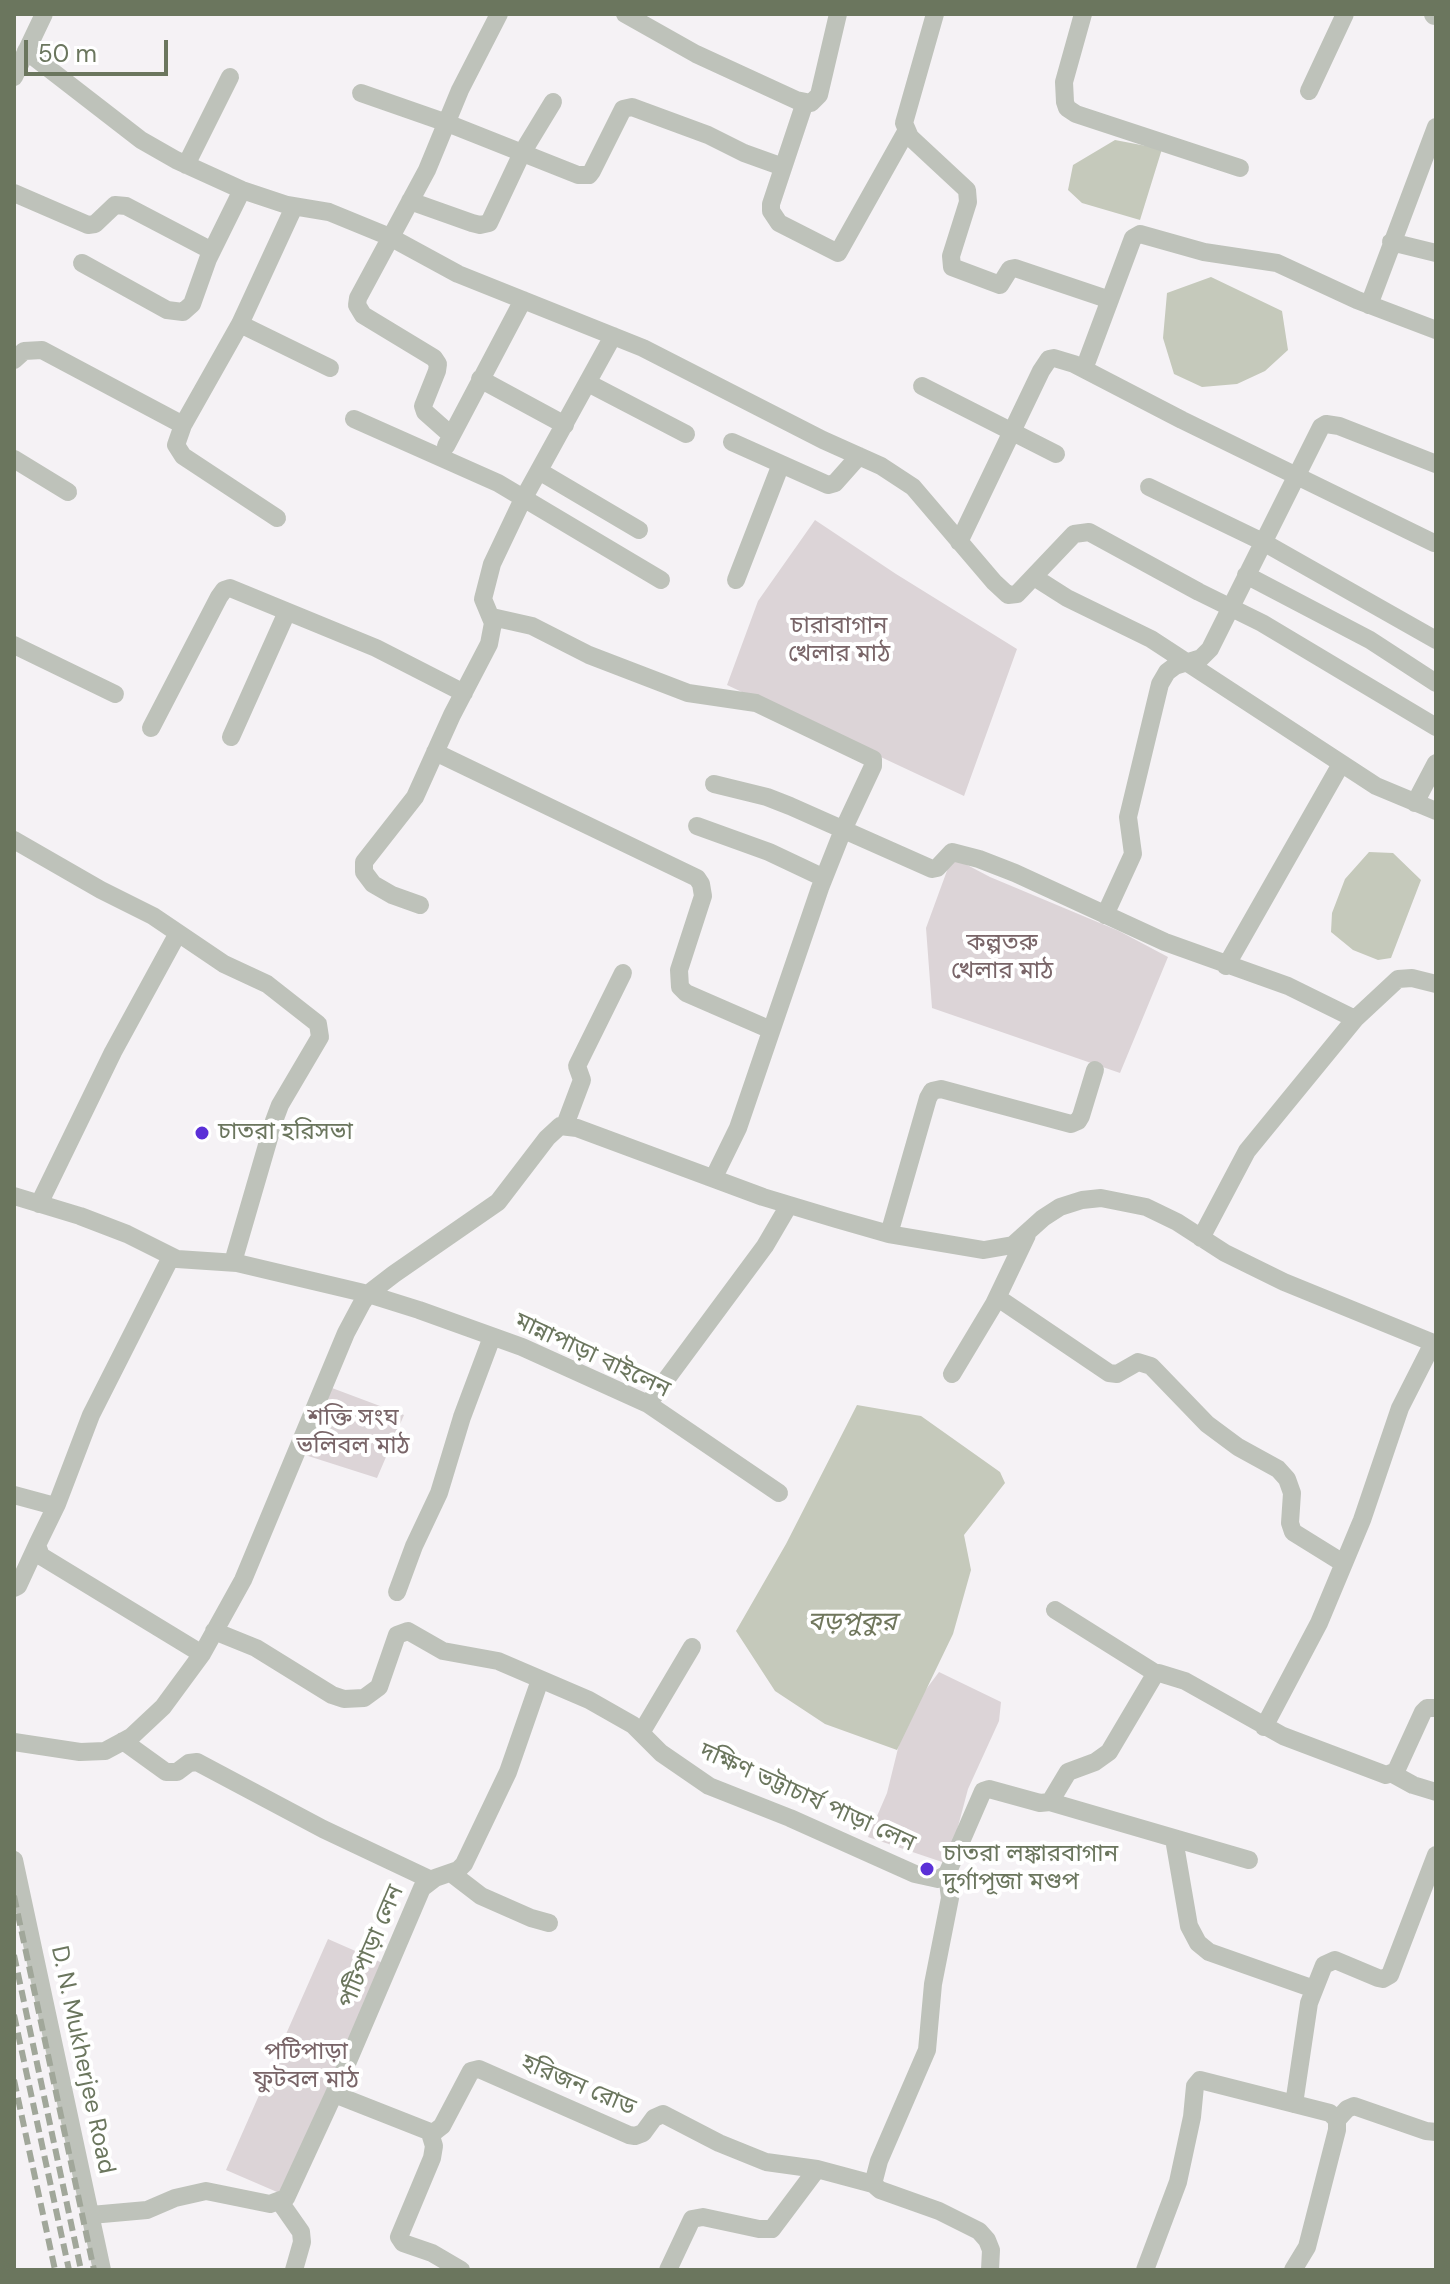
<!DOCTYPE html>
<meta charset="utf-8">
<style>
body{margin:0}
#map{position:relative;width:1450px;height:2284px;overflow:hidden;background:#f5f2f5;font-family:"DM Sans",sans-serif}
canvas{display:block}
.frame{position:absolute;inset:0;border:16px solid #6b765e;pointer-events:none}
.scale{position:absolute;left:24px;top:40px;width:144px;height:36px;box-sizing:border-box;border:4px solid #6b765e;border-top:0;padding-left:10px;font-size:24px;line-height:28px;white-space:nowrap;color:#6b765e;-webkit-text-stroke:6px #fff;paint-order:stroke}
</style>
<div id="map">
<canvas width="1450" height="2284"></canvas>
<div class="frame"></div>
<div class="scale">50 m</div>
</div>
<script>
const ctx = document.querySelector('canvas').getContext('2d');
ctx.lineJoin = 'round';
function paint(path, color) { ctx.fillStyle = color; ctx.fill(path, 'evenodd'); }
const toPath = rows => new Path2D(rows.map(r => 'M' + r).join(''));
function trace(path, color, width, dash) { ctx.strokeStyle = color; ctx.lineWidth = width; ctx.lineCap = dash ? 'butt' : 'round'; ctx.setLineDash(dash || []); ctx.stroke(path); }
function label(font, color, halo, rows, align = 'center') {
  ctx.font = font + ' "DM Sans","Noto Sans Bengali",sans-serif'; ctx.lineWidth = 8; ctx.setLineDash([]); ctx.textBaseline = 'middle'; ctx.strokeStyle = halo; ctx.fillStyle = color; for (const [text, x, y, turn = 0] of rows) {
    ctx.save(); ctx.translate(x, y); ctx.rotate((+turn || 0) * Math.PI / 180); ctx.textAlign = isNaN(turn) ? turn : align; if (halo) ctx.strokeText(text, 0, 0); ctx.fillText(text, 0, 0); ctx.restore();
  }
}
const green = toPath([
 [815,520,896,574,1017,649,964,796,727,685,758,601],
 [952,857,990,877,1119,931,1168,957,1120,1073,932,1008,926,928],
 [324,1385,404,1415,377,1478,305,1455],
 [939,1672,1001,1702,999,1721,968,1789,948,1864,868,1837,887,1793,906,1716],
 [328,1939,385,1964,284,2195,226,2170]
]);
const water = toPath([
 [1115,140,1162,149,1140,220,1082,203,1068,190,1073,165],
 [1211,277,1282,311,1288,350,1265,371,1237,384,1202,387,1174,374,1163,338,1167,293],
 [1369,852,1393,853,1421,880,1391,958,1378,960,1353,950,1331,932,1332,913,1345,879],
 [857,1405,921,1416,1000,1472,1005,1483,964,1535,971,1570,953,1634,897,1750,825,1724,775,1691,736,1631,786,1544]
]);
const minor = toPath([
 [625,14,696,54,796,100,811,103,819,95,838,14],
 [935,14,904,123,910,137,967,190,968,202,951,256,952,267,1000,285,1010,269,1015,268,1110,300],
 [1083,14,1064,82,1065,102,1067,108,1076,114,1240,168],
 [26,51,141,140,176,160,242,190,287,205,329,212,390,237,458,274,643,348,823,440,881,466,913,487,994,582,1008,595,1017,594,1074,534,1089,532,1199,592,1262,623,1436,727],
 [14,77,44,14],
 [1309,91,1345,14],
 [361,93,447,123,578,175,589,175,592,171,623,109,632,107,708,135,744,153,783,167],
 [805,102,771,204,771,211,779,223,838,253,907,130],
 [186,165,230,77],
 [14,193,88,225,95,224,115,205,126,206,212,251],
 [410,201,472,223,480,225,489,223,522,153,553,102],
 [1391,242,1436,253],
 [82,263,167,310,183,312,192,304,208,259,242,190],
 [1369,305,1436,127],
 [240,324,330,368],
 [14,360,24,351,42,350,183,425,176,445,183,456,277,518],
 [1084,369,1130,246,1133,238,1140,234,1204,252,1277,263,1357,300,1436,330],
 [480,379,565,425],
 [588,383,686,434],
 [922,386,1056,454],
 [354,419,498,483,661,580],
 [183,425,240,324,294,207],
 [451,435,425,412,423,406,437,371,438,364,434,358,363,315,357,305,358,298,427,170,460,90,499,14],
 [732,442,828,485,835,483,859,456],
 [446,446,523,300],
 [14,459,68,492],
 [539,471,639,530],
 [1149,487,1263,542,1436,640],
 [959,542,1041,371,1049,359,1054,358,1074,364,1182,420,1434,543],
 [1246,575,1370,640,1436,683],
 [1034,577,1067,598,1151,639,1376,786,1436,811],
 [736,580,781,464],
 [492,617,532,626,589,655,688,693,756,703,873,759,873,766,843,830,820,888,738,1128,714,1177],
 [14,645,115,694],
 [151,728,219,597,224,590,230,588,376,648,464,693],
 [231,737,287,612],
 [435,752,697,878,701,884,703,896,679,970,680,987,686,993,771,1030],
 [714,784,767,797,790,806,932,869,937,868,952,852,979,859,1015,873,1165,942,1288,986,1355,1019],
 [1415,803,1436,763],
 [697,826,769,852,824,878],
 [14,840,101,890,153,916,224,964,267,984,318,1024,320,1037,280,1105,274,1121,233,1262],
 [420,905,392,895,373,884,364,872,364,862,415,797,452,715,489,644,493,623,483,599,492,564,521,503,613,336],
 [1105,915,1133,854,1128,817,1160,684,1167,672,1175,666,1201,658,1210,649,1321,427,1326,424,1339,426,1436,464],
 [1226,966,1341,764],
 [565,1125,582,1080,577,1066,623,973],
 [14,1196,80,1216,127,1234,177,1259,237,1263,368,1294,419,1310,522,1347,648,1404,779,1493],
 [39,1204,113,1052,178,933],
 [889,1234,928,1098,932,1091,941,1089,1071,1124,1078,1121,1081,1116,1095,1070],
 [1201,1238,1247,1151,1355,1019,1398,979,1412,978,1436,984],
 [998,1298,1109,1373,1117,1374,1138,1362,1151,1366,1207,1424,1238,1447,1278,1469,1287,1479,1292,1493,1290,1523,1293,1532,1343,1563],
 [952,1374,994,1304,1027,1235],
 [648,1404,765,1246,789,1205],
 [14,1495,51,1505,57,1504,91,1415,171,1257],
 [57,1504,37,1545,41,1556,202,1654],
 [14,1588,18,1586,37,1545],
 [397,1592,414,1546,439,1493,462,1417,492,1337],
 [1055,1610,1157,1674],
 [214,1631,256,1648,332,1695,344,1699,364,1698,379,1687,397,1635,408,1631,443,1651,498,1661,589,1700,633,1725,661,1753,709,1786,790,1818,915,1874,938,1879,947,1874],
 [1264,1727,1319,1623,1362,1520,1400,1408,1433,1343],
 [641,1733,692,1647],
 [123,1741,166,1772,177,1772,189,1763,197,1762,323,1829,431,1880],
 [14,1742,80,1752,105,1751,131,1737,163,1707,202,1654,243,1580,346,1333,362,1303,368,1294,394,1274,498,1202,547,1138,560,1126,577,1128,763,1197,836,1219,889,1234,984,1250,1013,1245,1043,1218,1060,1207,1082,1200,1101,1198,1146,1207,1177,1222,1225,1253,1284,1282,1436,1344],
 [1393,1774,1413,1785,1436,1792],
 [1050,1802,1249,1860],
 [1174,1839,1189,1926,1198,1943,1209,1952,1314,1989],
 [14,1860,102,2270],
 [451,1873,481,1896,531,1918,549,1923],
 [947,1874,983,1791,989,1789,1040,1803,1050,1802,1068,1772,1095,1762,1109,1752,1154,1676,1159,1673,1185,1681,1283,1736,1386,1775,1396,1771,1423,1712,1427,1708,1436,1708],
 [947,1874,950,1898,933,1984,927,2050,879,2161,873,2184,880,2190,939,2211,979,2231,987,2240,991,2250,990,2270],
 [334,2094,433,2133,442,2126,471,2071,479,2069,629,2135,635,2136,643,2133,654,2118,663,2114,719,2143,766,2162,817,2169,873,2184],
 [1294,2104,1309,2003,1324,1965,1335,1960,1378,1978,1383,1979,1390,1975,1436,1855],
 [1337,2120,1347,2109,1354,2106,1426,2131,1436,2132],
 [430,2133,434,2146,432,2158,399,2237,403,2243,432,2253,461,2270],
 [280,2202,301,2232,302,2242,294,2270],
 [91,2215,147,2210,175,2198,206,2191,270,2204,286,2198,334,2094,422,1888,435,1878,458,1870,464,1864,508,1772,540,1680],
 [668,2270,692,2219,703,2217,759,2229,772,2229,817,2169],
 [1145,2270,1178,2182,1192,2117,1195,2086,1200,2080,1330,2113,1337,2120,1337,2130,1307,2247,1293,2270]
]);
const tertiary = toPath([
 [1435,14,1436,14]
]);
const rail = toPath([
 [14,1896,94,2270],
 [14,1955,81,2270],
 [14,2015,69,2270],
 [14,2080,55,2270]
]);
const markers = [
 [202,1133,8,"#5b30d7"],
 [927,1869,8,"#5b30d7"]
];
const parkNames = [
 ["চারাবাগান",839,627],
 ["খেলার মাঠ",839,655],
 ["কল্পতরু",1002,944],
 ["খেলার মাঠ",1002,972],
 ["শক্তি সংঘ",353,1419],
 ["ভলিবল মাঠ",353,1447],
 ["পটিপাড়া",306,2053],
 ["ফুটবল মাঠ",306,2081]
];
const poiNames = [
 ["চাতরা হরিসভা",218,1133],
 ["চাতরা লঙ্কারবাগান",943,1855],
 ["দুর্গাপূজা মণ্ডপ",943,1883]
];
const streetNames = [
 ["মান্নাপাড়া বাইলেন",592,1356,25],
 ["দক্ষিণ ভট্টাচার্য পাড়া লেন",807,1798,24],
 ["পটিপাড়া লেন",372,1947,-67],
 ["D. N. Mukherjee Road",82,2060,78],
 ["হরিজন রোড",578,2086,23]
];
const waterNames = [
 ["বড়পুকুর",852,1623]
];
paint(green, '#dcd4d7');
paint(water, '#c5c9bb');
trace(minor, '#bec2ba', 18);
trace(tertiary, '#bec2ba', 22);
trace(rail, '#a1a79a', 6, [12, 6]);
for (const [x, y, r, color] of markers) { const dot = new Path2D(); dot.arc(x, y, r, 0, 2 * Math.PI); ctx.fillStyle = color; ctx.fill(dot); trace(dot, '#fff', 3); }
label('24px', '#796568', '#fff', parkNames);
label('24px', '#6b765e', '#fff', poiNames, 'left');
label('24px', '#6b765e', '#fff', streetNames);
label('italic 26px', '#70775d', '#fff', waterNames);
</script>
